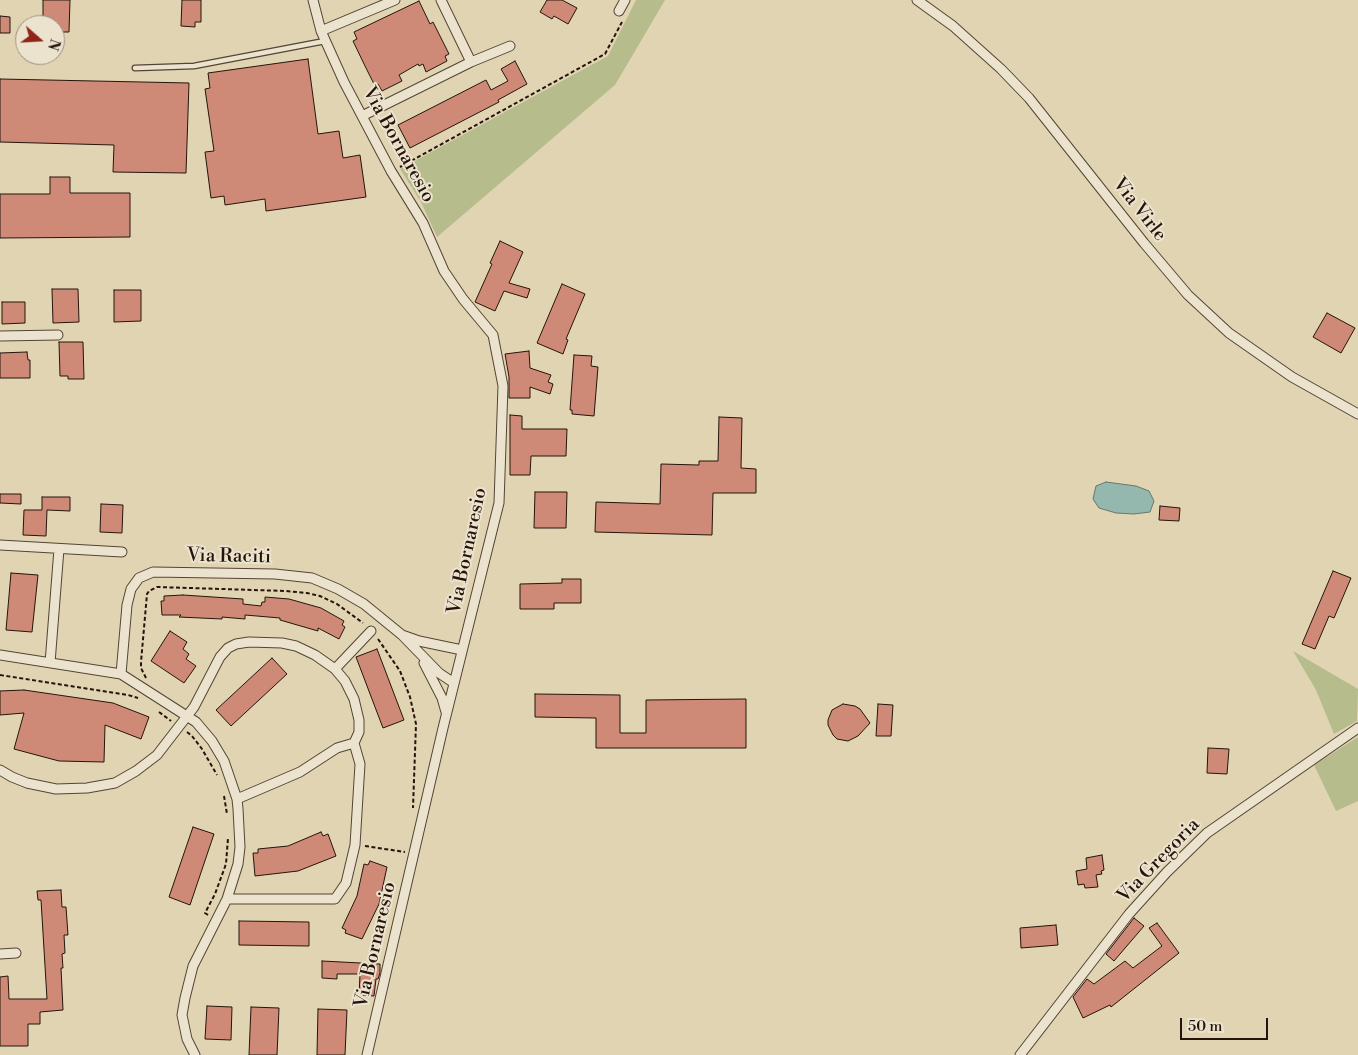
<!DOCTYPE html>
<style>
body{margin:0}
#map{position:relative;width:1358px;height:1055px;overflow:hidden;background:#e1d4b3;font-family:"Libre Bodoni",serif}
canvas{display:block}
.north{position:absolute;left:15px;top:15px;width:50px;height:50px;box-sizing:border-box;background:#ece3ce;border:1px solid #9c9080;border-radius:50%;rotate:109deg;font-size:14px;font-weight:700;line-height:20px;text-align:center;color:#25140b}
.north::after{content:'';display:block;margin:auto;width:18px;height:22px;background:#8f2418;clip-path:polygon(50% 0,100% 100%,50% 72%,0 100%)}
.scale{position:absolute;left:1180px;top:1018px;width:88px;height:22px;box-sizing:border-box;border:2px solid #25140b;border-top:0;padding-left:6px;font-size:15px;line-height:18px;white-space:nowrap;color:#25140b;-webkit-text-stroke:4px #ece3ce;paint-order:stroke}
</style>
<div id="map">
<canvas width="1358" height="1055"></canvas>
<div class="north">N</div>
<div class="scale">50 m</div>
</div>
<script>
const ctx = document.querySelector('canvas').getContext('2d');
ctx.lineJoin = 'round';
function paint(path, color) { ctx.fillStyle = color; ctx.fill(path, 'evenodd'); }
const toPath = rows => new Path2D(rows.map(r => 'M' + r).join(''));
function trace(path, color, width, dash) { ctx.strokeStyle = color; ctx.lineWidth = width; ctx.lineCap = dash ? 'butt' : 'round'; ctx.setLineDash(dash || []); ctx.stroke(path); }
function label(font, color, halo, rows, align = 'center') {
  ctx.font = font + ' "Libre Bodoni",serif'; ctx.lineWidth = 4; ctx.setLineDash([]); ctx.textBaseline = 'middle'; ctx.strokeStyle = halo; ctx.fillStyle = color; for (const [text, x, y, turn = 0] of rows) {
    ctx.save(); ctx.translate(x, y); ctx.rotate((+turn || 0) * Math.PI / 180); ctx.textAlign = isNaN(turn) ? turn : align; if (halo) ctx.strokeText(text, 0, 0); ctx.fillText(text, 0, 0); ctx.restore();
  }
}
const green = toPath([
 [636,0,665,0,615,85,437,237,421,202,400,169,608,56],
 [1293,651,1358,689,1357,721,1334,734,1316,690],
 [1358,737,1358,801,1336,811,1314,765]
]);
const water = toPath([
 [1106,482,1136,486,1149,491,1154,501,1150,512,1134,514,1116,513,1099,508,1093,499,1096,486,1106,482]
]);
const building = toPath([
 [43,0,70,0,69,32,55,32,55,25,43,25,43,0],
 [182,0,201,0,201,22,195,22,195,27,181,26,182,0],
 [547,0,562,0,577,8,568,24,554,16,552,19,540,12,547,0],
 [419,1,430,24,433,22,449,54,445,56,447,61,426,72,423,64,419,66,418,64,399,75,402,81,382,91,378,84,375,86,365,66,353,41,357,39,354,32,419,1],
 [0,16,10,17,10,33,0,33,0,16],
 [308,59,318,134,339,131,343,158,360,155,366,197,266,211,265,199,225,205,224,196,211,198,205,152,214,151,205,89,210,88,208,73,308,59],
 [515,61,527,84,498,100,499,102,410,148,398,125,486,80,491,90,508,81,501,69,515,61],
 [0,79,189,83,186,173,113,172,114,145,0,142,0,79],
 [50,177,70,177,70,193,130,193,130,237,0,238,0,194,50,194,50,177],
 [500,241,523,252,509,283,530,289,527,298,504,291,495,311,475,302,492,264,490,263,500,241],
 [562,284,585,294,566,339,568,340,563,354,537,343,562,284],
 [52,289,78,289,79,322,53,323,52,289],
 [114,290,141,290,141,321,114,322,114,290],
 [2,302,25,302,25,323,2,324,2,302],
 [1327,313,1355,328,1341,353,1313,337,1327,313],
 [59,342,83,342,84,379,68,379,68,376,60,376,59,342],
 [529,351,530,368,551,375,548,382,553,384,550,394,530,387,530,398,509,398,509,377,505,354,529,351],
 [27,352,28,360,30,360,30,378,0,378,0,353,27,352],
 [574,355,592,356,591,366,598,367,594,416,572,414,572,410,570,410,574,355],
 [510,415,522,416,522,429,567,429,566,456,531,456,530,475,510,475,510,415],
 [719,417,742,418,741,468,756,469,756,493,713,493,712,535,595,532,596,502,660,504,661,464,699,465,699,461,718,461,719,417],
 [535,492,567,492,566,528,534,528,535,492],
 [0,494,21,494,21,504,0,503,0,494],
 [42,497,70,497,70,511,47,510,46,536,23,535,24,510,42,510,42,497],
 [101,504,123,505,122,533,100,532,101,504],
 [1160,506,1180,508,1179,521,1159,520,1160,506],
 [1333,571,1351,578,1334,618,1329,616,1315,649,1302,644,1333,571],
 [11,573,38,575,32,632,6,630,11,573],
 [562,579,581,579,581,603,554,603,554,609,520,609,520,584,562,583,562,579],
 [183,595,243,599,243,604,261,606,262,602,265,602,265,597,289,599,321,608,344,621,342,625,345,627,339,639,318,628,318,631,280,620,280,618,245,615,245,619,222,617,222,619,179,617,181,615,162,615,161,601,164,601,164,596,183,595],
 [170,631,187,642,183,649,189,654,186,659,196,666,184,683,151,661,170,631],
 [377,649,404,720,383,728,356,657,377,649],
 [272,658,287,674,231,726,216,710,272,658],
 [24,690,113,703,149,717,141,739,105,725,104,762,59,761,14,749,24,713,0,715,0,691,24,690],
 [535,694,620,695,620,733,646,733,646,700,746,699,746,748,596,748,596,718,535,717,535,694],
 [843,704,855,706,860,709,870,723,858,736,848,741,837,739,833,735,828,725,828,720,832,710,843,704],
 [878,704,893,705,891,736,876,736,878,704],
 [1208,748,1229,749,1227,774,1207,773,1208,748],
 [193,827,214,834,190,905,169,897,193,827],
 [321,832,323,836,328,834,336,856,298,871,255,876,253,853,258,853,258,849,288,846,321,832],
 [1102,855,1104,870,1101,871,1102,874,1096,875,1098,887,1085,888,1084,884,1078,885,1076,871,1087,869,1086,858,1102,855],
 [370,861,387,867,379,904,362,939,345,933,346,930,342,928,357,896,364,864,368,865,370,861],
 [61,890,62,907,66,907,68,935,64,935,65,953,62,954,63,968,61,968,63,1010,40,1012,40,1024,28,1024,28,1046,0,1046,0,977,8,976,9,999,47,999,41,900,38,900,37,891,61,890],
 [1134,918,1144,926,1114,961,1106,954,1134,918],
 [239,921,309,922,309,946,239,945,239,921],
 [1157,923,1179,953,1111,1007,1110,1005,1083,1018,1073,997,1087,979,1094,984,1125,961,1133,968,1162,946,1149,928,1157,923],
 [1056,925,1058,945,1021,948,1020,928,1056,925],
 [322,961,380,964,380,973,378,979,376,979,374,996,359,995,360,974,337,974,337,979,322,978,322,961],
 [207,1006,232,1007,231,1040,205,1039,207,1006],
 [251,1007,279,1008,277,1055,249,1055,251,1007],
 [318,1009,347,1010,345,1055,317,1055,318,1009]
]);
const path = toPath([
 [400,167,605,54,622,22],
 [378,639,400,671,410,697,416,724,413,808],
 [0,675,128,695,138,698],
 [146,678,141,668,141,662,147,594,149,591,157,587,286,591,307,593,320,596,337,604,363,623],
 [159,712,171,721],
 [187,732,192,736,202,749,217,775],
 [224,796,227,814],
 [365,846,405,852],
 [208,915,205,913,215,894,226,864,228,838]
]);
const lane = toPath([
 [135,68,194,66,325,41]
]);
const street = toPath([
 [313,0,321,31,344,82,391,171,423,223,444,271,463,299,493,335,503,386,499,503,443,728,367,1055],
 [917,0,953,26,1001,69,1029,98,1144,243,1188,295,1229,333,1292,377,1358,414],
 [619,11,625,0],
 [321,31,395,0],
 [471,62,510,46],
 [362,116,471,62,441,0],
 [0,336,58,335],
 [0,545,122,552],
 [0,655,121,674,196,722,212,741,224,761,237,799,238,809,240,847,238,864,227,899,193,966,185,998,182,1015,187,1039,195,1055],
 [50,663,59,549],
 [424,663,442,698,446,712],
 [335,669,371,631],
 [121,674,127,605,131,589,139,578,153,572,275,574,312,578,338,589,364,604,402,635],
 [454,683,439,673,402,635,419,641,462,650],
 [0,770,12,777,27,783,56,789,87,788,115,783,136,771,157,755,194,707,220,657,228,648,236,644,249,642,282,643,296,646,315,655,335,669,345,681,354,699,359,720,359,732,354,743,360,764,355,845,346,883,335,899,227,899],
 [237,799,300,772,337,748,354,743],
 [0,954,16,953],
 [1020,1055,1129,914,1167,872,1207,833,1358,728]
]);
const streetNames = [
 ["Via Bornaresio",398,145,61],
 ["Via Virle",1139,210,52],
 ["Via Bornaresio",468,551,-78],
 ["Via Raciti",229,557,1],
 ["Via Gregoria",1159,861,-46],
 ["Via Bornaresio",376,945,-77]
];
paint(green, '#b6bc8b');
paint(water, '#94b8ad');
trace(water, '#68766c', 1);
paint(building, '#ce8a76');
trace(building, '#25140b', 1);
trace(lane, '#544435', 7);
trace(street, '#544435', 11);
trace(path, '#25140b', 2, [4, 2.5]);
trace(lane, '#ece3ce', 4.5);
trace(street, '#ece3ce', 9);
label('19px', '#25140b', '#ece3ce', streetNames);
</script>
